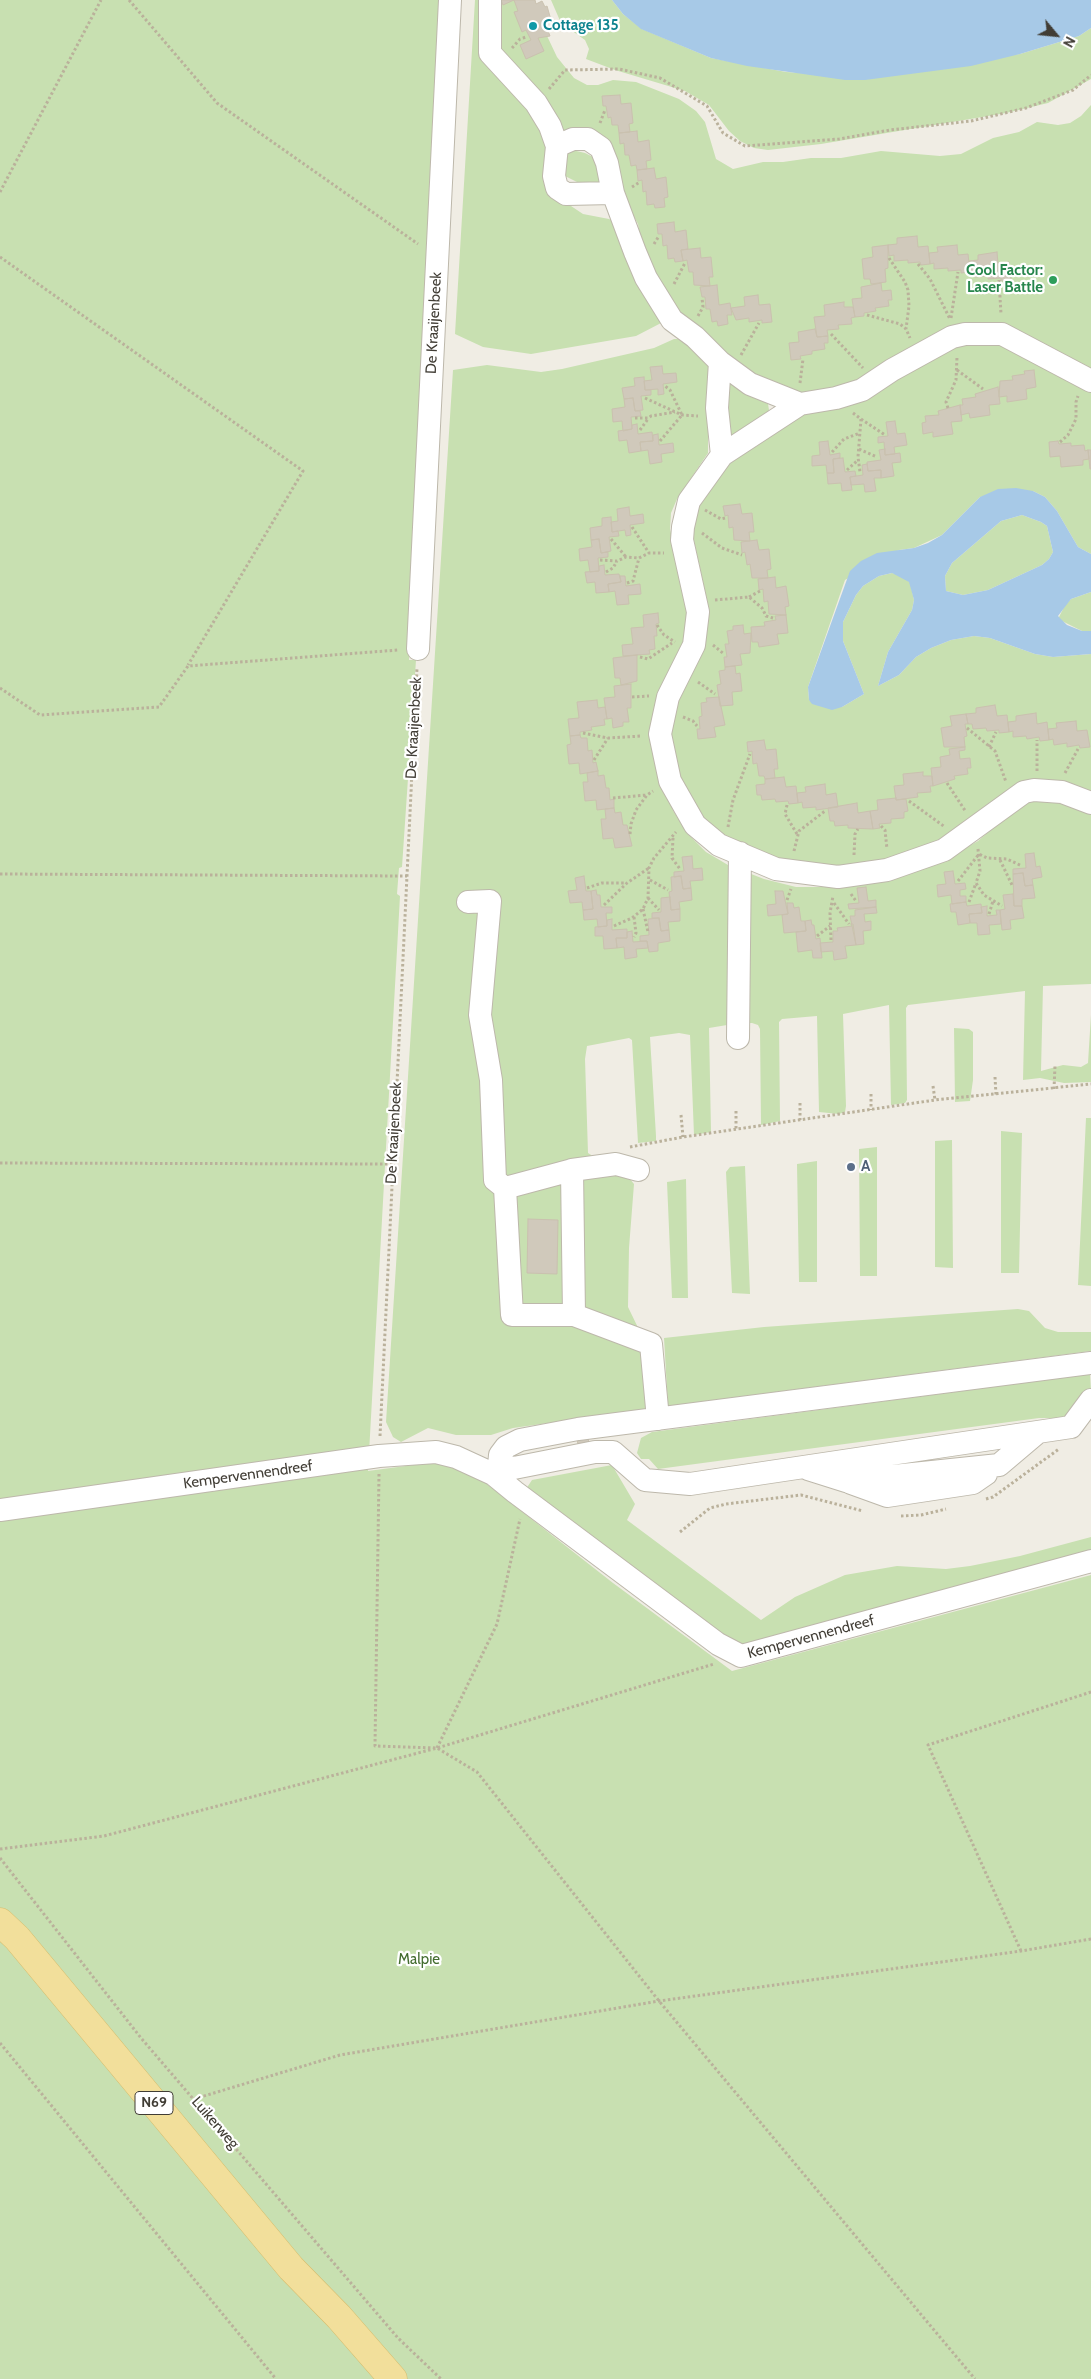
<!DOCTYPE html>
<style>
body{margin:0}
#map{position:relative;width:1091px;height:2379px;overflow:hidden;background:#f0ede4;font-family:Cabin,sans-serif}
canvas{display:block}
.north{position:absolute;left:1031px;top:10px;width:50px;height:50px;-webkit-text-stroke:4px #fff;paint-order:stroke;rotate:118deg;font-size:14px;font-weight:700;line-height:20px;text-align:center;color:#413d35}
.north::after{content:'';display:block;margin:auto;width:18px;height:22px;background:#413d35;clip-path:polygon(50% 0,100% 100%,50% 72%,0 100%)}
</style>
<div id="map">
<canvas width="1091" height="2379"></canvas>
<div class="north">N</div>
</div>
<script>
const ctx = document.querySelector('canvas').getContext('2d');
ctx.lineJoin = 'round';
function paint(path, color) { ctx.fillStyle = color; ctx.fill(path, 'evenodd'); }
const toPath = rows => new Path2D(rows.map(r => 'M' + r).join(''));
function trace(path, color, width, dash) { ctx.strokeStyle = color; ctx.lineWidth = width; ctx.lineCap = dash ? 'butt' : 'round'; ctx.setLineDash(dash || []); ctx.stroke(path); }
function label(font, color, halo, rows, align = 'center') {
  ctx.font = font + ' Cabin,sans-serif'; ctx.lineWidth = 4.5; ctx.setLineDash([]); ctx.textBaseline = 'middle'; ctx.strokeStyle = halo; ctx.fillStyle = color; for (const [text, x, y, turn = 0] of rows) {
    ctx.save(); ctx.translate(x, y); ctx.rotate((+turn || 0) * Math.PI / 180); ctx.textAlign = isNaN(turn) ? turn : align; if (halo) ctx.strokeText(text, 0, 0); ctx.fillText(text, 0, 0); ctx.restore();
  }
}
const green = toPath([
 [0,0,456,0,410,637,409,660,416,660,402,867,399,868,397,894,400,896,368,1471,428,1463,452,1463,474,1474,613,1583,732,1671,1091,1575,1091,2379,0,2379],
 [475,0,530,0,557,57,574,78,587,85,598,85,613,80,636,82,679,99,696,111,705,122,716,159,733,169,763,162,783,162,811,158,841,158,881,151,940,156,961,154,993,138,1019,132,1037,122,1058,125,1070,123,1081,116,1091,105,1091,374,1005,327,859,384,800,393,766,384,717,349,684,319,644,261,638,224,626,202,607,138,584,131,550,139,562,202,571,206,583,214,609,219,622,225,663,322,636,336,531,354,483,347,455,334],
 [551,0,612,0,623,14,642,29,711,58,786,72,814,74,1020,54,1079,36,1091,28,1091,79,1048,103,1006,113,821,144,768,150,754,148,740,141,729,131,709,105,685,91,615,70,586,59,589,49,585,40,561,23],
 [568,149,585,153,593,157,604,172,599,184,585,186,565,176],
 [674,339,682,339,711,362,708,396,708,453,677,499,671,513,670,529,690,616,661,782,674,812,688,834,706,852,728,865,764,879,796,887,831,887,870,884,939,863,978,841,1016,808,1035,800,1059,800,1091,812,1091,984,1043,986,1041,1071,1063,1065,1081,1067,1088,1063,1091,1015,1091,1082,1064,1083,1040,1078,1023,1080,1025,991,908,1005,906,1008,907,1100,905,1103,891,1105,889,1005,843,1014,846,1106,845,1112,839,1114,819,1112,817,1016,782,1019,779,1022,780,1121,761,1125,760,1029,758,1025,752,1023,733,1024,709,1028,711,1132,694,1135,690,1035,679,1033,650,1037,656,1136,656,1141,638,1143,632,1040,629,1038,587,1046,585,1059,588,1153,607,1165,626,1174,634,1184,629,1248,628,1307,644,1340,648,1409,513,1428,491,1435,456,1435,428,1428,401,1442,393,1437,386,1422,453,370,487,365,541,372,562,369,654,348],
 [960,344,1003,345,1091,390,1091,554,1078,547,1057,511,1045,497,1033,491,980,497,942,535,914,548,899,550,845,580,808,687,809,700,842,707,864,694,843,641,843,622,856,595,863,586,879,576,892,573,899,575,910,582,914,600,912,610,888,652,878,686,899,675,916,657,931,648,951,640,974,636,990,638,1035,654,1053,657,1091,654,1091,793,1059,782,924,853,825,870,770,864,710,830,680,787,669,736,675,703,706,640,709,609,692,532,695,509,716,475,789,416],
 [725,378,768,404,769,410,763,420,732,439,723,417],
 [1022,515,1041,522,1047,526,1053,552,1049,559,1042,565,988,590,963,595,946,591,945,576,952,563,1001,521],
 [1091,592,1091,631,1082,631,1058,619,1065,605,1071,599],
 [954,1028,969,1029,973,1032,973,1080,970,1101,955,1102],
 [1086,1118,1091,1118,1091,1286,1078,1285],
 [1001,1131,1022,1133,1019,1273,1001,1273],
 [952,1140,953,1268,935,1267,935,1141],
 [877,1147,877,1276,860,1276,859,1149],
 [817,1161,817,1282,799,1282,797,1164],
 [745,1166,750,1294,732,1293,726,1172,730,1167],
 [686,1179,688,1298,672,1298,667,1182],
 [1018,1309,1029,1311,1045,1328,1058,1332,1091,1332,1091,1351,668,1406,664,1338,764,1327],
 [1090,1374,1091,1391,1071,1418,1039,1418,658,1469,649,1459,641,1459,637,1453,641,1438,652,1432],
 [612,1465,635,1504,627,1520,761,1620,795,1597,845,1575,897,1566,946,1569,970,1566,1020,1556,1091,1537,1091,1556,737,1648,526,1489,532,1480]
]);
const water = toPath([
 [612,0,1091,0,1091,28,1079,36,1020,54,971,66,865,80,845,80,747,66,711,58,641,29,623,14],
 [1016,488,1033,491,1045,497,1057,511,1078,547,1091,554,1091,592,1071,599,1058,616,1067,625,1082,631,1091,631,1091,654,1053,657,1035,654,990,638,974,636,951,640,931,648,916,657,899,675,878,686,888,652,912,610,914,600,909,582,892,573,879,576,863,586,856,595,843,622,843,641,864,694,842,707,832,710,812,704,809,700,808,687,850,571,861,561,877,553,914,548,928,543,942,535,980,497,998,489],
 [1022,515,1041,522,1047,526,1053,552,1049,559,1042,565,988,590,963,595,946,591,945,576,952,563,1001,521]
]);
const building = toPath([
 [501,0,535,0,536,4,542,1,545,7,547,6,551,20,545,23,550,36,538,38,544,51,526,59,520,45,531,40,526,30,522,32,514,12,518,11,514,0,503,5,501,0],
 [620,95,621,104,631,103,633,123,629,124,630,132,619,133,618,125,612,125,611,117,608,118,606,106,603,106,602,96,620,95],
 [637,131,638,142,649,140,651,160,646,161,647,169,637,170,636,165,631,166,629,155,625,155,624,143,620,144,619,133,637,131],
 [654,168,656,179,666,177,668,197,664,198,665,207,655,208,654,204,647,205,646,191,643,192,642,180,638,181,637,170,654,168],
 [674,222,675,232,686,230,688,249,681,250,683,261,675,262,674,258,668,259,667,245,663,246,662,234,658,234,657,224,674,222],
 [917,236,918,247,928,246,930,264,921,265,920,262,908,263,908,260,894,261,894,255,889,256,888,245,897,244,897,238,917,236],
 [888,245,888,268,885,269,886,282,871,284,870,279,864,279,862,259,873,257,872,247,888,245],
 [957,245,958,255,968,254,970,272,961,273,961,270,948,271,948,268,934,269,934,263,930,264,929,253,938,252,937,247,957,245],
 [700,248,701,258,711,257,713,277,709,277,710,286,694,285,693,272,689,272,687,260,683,261,681,250,700,248],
 [997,252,998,263,1009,262,1011,280,1001,281,1001,278,988,279,988,276,975,277,974,271,970,272,969,261,978,260,978,255,997,252],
 [881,283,882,291,891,290,892,300,888,300,889,306,875,308,876,311,864,313,864,316,855,317,852,299,862,298,861,287,881,283],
 [717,285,719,305,730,303,732,315,727,315,728,324,718,326,717,321,712,322,710,309,706,309,705,297,702,297,700,287,717,285],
 [758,295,759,305,770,304,772,322,762,323,762,320,749,322,749,318,736,320,731,308,745,306,744,297,758,295],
 [844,302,844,307,853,307,855,317,851,318,852,324,838,325,839,329,827,330,828,336,817,337,814,317,825,316,824,305,844,302],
 [815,329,817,337,828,336,828,343,824,343,825,349,812,351,812,354,800,356,801,359,791,360,789,343,799,342,798,332,815,329],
 [662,366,663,374,676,373,677,382,663,384,664,394,658,395,658,389,645,390,644,381,652,380,650,367,662,366],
 [1034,370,1036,387,1026,389,1027,399,1007,402,1007,396,999,397,1000,381,1013,380,1012,376,1025,374,1024,371,1034,370],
 [644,377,645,390,651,390,651,395,641,396,643,410,635,411,633,398,624,399,622,388,635,386,634,378,644,377],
 [998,387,1000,404,989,405,990,415,970,418,969,413,961,415,960,405,963,405,962,399,976,397,975,394,998,387],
 [633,398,635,411,640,411,641,416,631,417,632,429,623,431,622,421,613,422,612,409,625,407,624,399,633,398],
 [960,405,962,421,951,422,953,434,933,437,933,432,923,434,922,423,926,422,925,416,939,415,938,411,960,405],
 [895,421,897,434,905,433,907,445,894,447,895,454,885,455,884,442,878,443,878,437,888,436,886,422,895,421],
 [637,424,638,434,652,432,653,441,640,442,641,451,629,453,627,440,619,441,618,431,632,429,632,425,637,424],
 [658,434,659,445,673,443,674,452,661,454,662,462,650,464,648,450,641,451,640,442,653,441,653,435,658,434],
 [828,441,830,455,840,453,840,458,833,459,834,473,827,473,826,465,812,466,812,456,820,455,819,442,828,441],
 [1058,441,1059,444,1071,443,1071,446,1084,445,1085,451,1088,450,1089,459,1083,460,1083,465,1061,467,1060,456,1050,457,1049,442,1058,441],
 [885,449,885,455,900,453,901,462,892,463,894,476,881,478,881,470,868,471,867,462,881,460,879,450,885,449],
 [1088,450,1091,450,1091,469,1090,469,1088,450],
 [843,458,845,472,855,471,856,476,850,477,852,490,842,491,841,483,828,484,827,473,834,473,833,459,843,458],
 [867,464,868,471,881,470,881,478,874,478,876,491,865,492,864,484,851,485,850,477,863,475,862,465,867,464],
 [740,504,742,514,752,513,754,532,749,532,750,541,734,540,733,527,729,528,728,515,725,516,723,506,740,504],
 [629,507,630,516,643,514,644,523,630,525,631,535,626,536,625,530,612,532,611,522,618,521,617,509,629,507],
 [611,517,612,532,618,531,619,536,609,537,611,551,601,553,599,539,591,540,590,528,602,526,602,518,611,517],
 [599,539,601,553,608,552,608,557,598,558,599,571,590,572,588,560,580,561,579,549,592,547,591,540,599,539],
 [757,540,759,550,769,549,771,569,767,570,768,578,752,578,750,564,747,565,745,552,742,553,741,542,757,540],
 [604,565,605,575,619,574,621,582,608,584,609,592,596,593,595,582,587,583,585,572,599,571,599,566,604,565],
 [620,576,625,576,626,586,640,584,641,594,628,595,629,604,617,605,615,591,609,592,608,584,621,582,620,576],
 [775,577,776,588,786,586,789,606,785,607,786,615,769,614,768,601,764,602,763,589,759,590,758,579,775,577],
 [658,613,659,623,656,624,657,636,654,636,655,649,649,650,650,654,623,656,622,645,633,644,631,628,644,627,643,615,658,613],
 [786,615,788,633,777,634,779,644,759,647,758,642,752,642,751,627,765,626,764,622,776,620,775,616,786,615],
 [743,625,744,634,751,633,750,653,740,654,742,665,725,667,724,657,727,657,725,644,729,644,727,631,733,630,733,626,743,625],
 [637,655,637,681,621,685,620,678,615,678,613,658,637,655],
 [735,666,736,674,740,673,742,691,732,692,733,705,720,706,717,685,721,684,719,671,725,670,725,667,735,666],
 [631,684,631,708,627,708,629,722,623,722,623,726,613,728,612,718,607,719,604,698,615,697,614,686,631,684],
 [719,697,725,725,714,727,716,737,698,739,697,729,700,729,699,717,702,716,701,703,707,702,706,698,719,697],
 [597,700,598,708,605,707,607,719,604,719,605,725,591,727,592,730,580,732,580,735,570,736,568,719,579,718,577,702,597,700],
 [995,705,997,716,1007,715,1009,732,999,733,999,730,987,731,986,728,973,729,972,724,968,724,966,714,976,713,976,708,995,705],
 [1036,713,1037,724,1047,722,1049,740,1040,741,1039,737,1027,739,1026,736,1013,737,1013,731,1009,732,1008,722,1016,721,1016,716,1036,713],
 [966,714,968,724,965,724,967,736,964,737,965,747,944,747,941,728,952,726,950,716,966,714],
 [1076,721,1077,731,1087,730,1090,747,1080,748,1079,745,1067,747,1067,743,1054,745,1053,739,1049,740,1048,729,1057,728,1056,723,1076,721],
 [580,735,581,738,587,738,588,751,592,750,593,763,596,762,598,771,580,774,579,763,569,764,567,745,571,744,570,736,580,735],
 [764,740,766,750,776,749,778,769,774,769,775,778,765,779,764,776,759,776,757,763,753,764,752,751,748,752,747,742,764,740],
 [965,747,965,750,959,751,960,759,970,758,971,768,967,768,968,774,954,776,955,779,933,786,931,768,941,767,940,757,950,755,949,749,965,747],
 [598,771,598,776,604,775,606,788,609,788,610,800,614,799,614,808,597,810,596,800,585,801,583,782,588,782,587,773,598,771],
 [923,772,923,776,932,776,933,786,930,786,931,792,917,793,918,797,896,800,894,786,904,785,903,774,923,772],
 [784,777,786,787,796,786,798,803,789,804,788,801,776,802,775,799,762,800,761,795,757,795,756,785,765,784,765,779,784,777],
 [825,784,826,795,836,793,838,807,816,810,816,807,803,808,802,802,798,803,797,793,806,792,805,787,825,784],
 [896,798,896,800,906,799,908,811,904,812,904,818,891,819,891,823,879,824,880,828,873,829,870,811,878,810,877,800,896,798],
 [857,803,858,813,870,811,873,829,848,828,848,825,835,826,834,821,830,821,828,808,857,803],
 [614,808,615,813,621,812,623,825,627,825,632,846,615,848,613,838,603,839,601,819,606,819,605,809,614,808],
 [1034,853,1036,867,1040,866,1042,877,1032,879,1033,885,1025,886,1023,873,1013,874,1013,869,1026,868,1025,854,1034,853],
 [692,856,693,869,702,868,703,880,690,881,691,888,683,889,681,876,674,877,674,872,684,871,682,857,692,856],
 [953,871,955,884,965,883,966,889,960,890,960,896,966,896,966,902,952,904,951,895,938,897,937,885,946,884,944,872,953,871],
 [1023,873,1025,886,1033,885,1035,898,1022,899,1022,906,1014,906,1013,874,1023,873],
 [584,876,586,891,591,891,593,909,583,910,582,902,570,903,568,891,577,890,575,878,584,876],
 [681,876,683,889,691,888,692,900,679,902,680,909,671,910,669,892,672,891,671,877,681,876],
 [866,887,868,901,876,900,876,907,849,909,848,904,859,903,857,888,866,887],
 [596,890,597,895,600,895,601,907,612,907,612,913,606,913,607,926,598,927,597,919,584,920,583,910,593,909,591,891,596,890],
 [775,891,783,891,788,914,768,916,767,905,776,904,775,891],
 [1013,894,1014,906,1022,906,1024,918,1010,920,1011,929,1002,930,1000,910,1005,909,1003,895,1013,894],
 [670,897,671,910,680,909,680,921,668,922,669,930,661,931,659,918,652,918,652,913,661,912,661,898,670,897],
 [966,902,967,906,981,904,982,913,969,914,970,923,958,925,956,912,951,912,950,904,966,902],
 [787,903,793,903,794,908,799,907,801,921,805,921,806,931,784,933,782,915,788,914,787,903],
 [987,906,987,916,997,915,996,910,1000,910,1001,924,989,925,990,934,978,935,977,923,970,923,969,914,982,913,981,907,987,906],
 [876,907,877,913,864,914,865,922,871,921,871,930,863,931,864,944,856,945,850,916,855,916,855,910,876,907],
 [659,918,661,931,669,930,670,941,658,943,658,951,649,952,647,941,640,941,640,936,649,935,648,919,659,918],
 [612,919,612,930,627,929,627,938,616,938,617,948,604,949,603,936,595,936,595,927,607,926,607,920,612,919],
 [811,920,812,925,814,925,816,939,820,938,822,958,813,958,812,950,798,952,796,932,806,931,805,921,811,920],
 [851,924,853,924,856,945,845,946,847,958,834,960,833,951,821,952,820,943,833,942,833,931,838,931,837,928,852,926,851,924],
 [632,931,633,942,647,941,648,948,636,949,637,957,625,959,624,947,617,948,616,938,627,938,627,932,632,931],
 [528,1219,558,1220,557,1274,527,1273,528,1219],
 [588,1437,589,1444,578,1444,577,1440,588,1437]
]);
const path = toPath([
 [129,0,217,103,418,244],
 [512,48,520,39,526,37],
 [549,89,565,70,619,69,660,78,707,106,723,133,745,146,839,139,890,130,971,121,1026,108,1073,90,1091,75],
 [600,123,605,110],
 [632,187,640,182],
 [0,192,101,0],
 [654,244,659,236],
 [0,257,303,471,188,665],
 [889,258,905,282,908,290,909,306,906,329],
 [918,264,930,279,950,319],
 [999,280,1001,314],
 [674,284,685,263],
 [867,315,900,324,906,329,910,338],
 [698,316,703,307,702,298],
 [951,318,958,272],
 [831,334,863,368],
 [741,355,759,323],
 [957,370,983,389],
 [800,383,803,359],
 [645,398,682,415,698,416],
 [948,408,946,402,956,380,957,357],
 [853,413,861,419,858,457,860,472],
 [635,418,648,418,651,416,675,412],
 [861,419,885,435],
 [640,430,648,419],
 [660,441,682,415,670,390,665,386],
 [1060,442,1068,435,1076,419,1076,402,1078,396],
 [859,449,877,457],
 [832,452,844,439,860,433],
 [847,470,858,460],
 [705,510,721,519,725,518],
 [632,527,649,553],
 [702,533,722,548,742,555],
 [611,539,626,557],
 [600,560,617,561,626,557,639,558,649,553,664,553],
 [606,572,613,568,617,561],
 [627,583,633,581,639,558],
 [749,597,760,591],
 [715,600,749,597,762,608,766,616,773,618],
 [657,625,664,635,675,642],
 [713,645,724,654],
 [640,657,648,659,672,643],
 [698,682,715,694],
 [0,688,40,715,159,707,188,666,398,650],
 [632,697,649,696],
 [683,717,693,721,697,726],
 [967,728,995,751,1006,782],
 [583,733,608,738,642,736],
 [989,747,996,732],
 [594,760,608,738],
 [1037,771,1037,740],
 [1065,773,1078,749],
 [947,783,966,812],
 [613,798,647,795],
 [909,801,945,827],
 [787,805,785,814,797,834],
 [881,826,885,830,887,849],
 [728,827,733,800,750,754],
 [630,834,631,824,636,810,647,795,653,791],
 [673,838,672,858,680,869],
 [978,849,980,871,976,883,984,895,1002,906],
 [794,851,799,831,825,811],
 [854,855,855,834,858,829],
 [1000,860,1013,887],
 [0,874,407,876],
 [650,880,668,890],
 [958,881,979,854,987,858,1007,859,1022,866],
 [587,888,602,883,626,883],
 [851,894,856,901],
 [648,898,659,910],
 [787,900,791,889],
 [969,902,976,883],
 [834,903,849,924],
 [604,905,627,883,649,868],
 [643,909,648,932],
 [989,914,993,901],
 [634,917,636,933,634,937],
 [614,926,632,918,643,909,648,898,649,868,654,858,676,832],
 [817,936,830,926],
 [831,940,830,913,833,896],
 [995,1077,996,1095],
 [933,1086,935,1100],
 [1054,1089,1055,1066],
 [871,1094,871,1110],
 [800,1103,800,1120],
 [736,1111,736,1130],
 [681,1115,683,1137],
 [630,1147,683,1137,935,1100,1091,1084],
 [0,1163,393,1164],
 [380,1436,417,668],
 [379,1474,375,1746,437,1748,477,1772,659,2001,975,2379],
 [986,1499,993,1497,1059,1449],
 [901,1516,921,1515,946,1509],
 [680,1532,710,1508,726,1504,801,1495,863,1511],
 [437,1748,497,1624,520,1519],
 [0,1849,104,1836,437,1748,714,1664],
 [0,1858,141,2038,398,2338,441,2379],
 [1021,1951,928,1745,1091,1692],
 [0,2043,276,2379],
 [194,2099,340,2055,659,2001,1021,1951,1091,1939]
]);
const minor = toPath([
 [490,0,490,53,536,103,550,126,557,146],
 [613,193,566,194,557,188,554,176,557,146,573,139,588,139,601,148,607,163,613,193,635,252,646,278,672,320,695,337,720,362,750,384,800,404],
 [720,362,717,408,722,455],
 [1091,381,1002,334,965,334,952,337,892,370,862,390,836,398,800,404,722,455,689,501,683,527,682,540,698,612,694,645,668,697,660,734,670,781,695,825,719,845,776,869,838,877,887,870,944,850,1024,792,1034,790,1062,792,1091,803],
 [418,649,450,0],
 [468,902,490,901,480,1015,491,1080,495,1180,505,1188,512,1315,574,1315,651,1344,658,1419],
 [738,1038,740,853],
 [572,1170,616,1164,638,1170],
 [505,1188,572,1170,574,1315],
 [499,1466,514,1468,595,1452,613,1452,645,1480,690,1484,1071,1427,1091,1400],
 [808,1469,846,1481,999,1465,1038,1432],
 [493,1474,499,1466,500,1455,506,1447,520,1440,578,1429,1091,1363],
 [851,1483,887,1496,973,1483,986,1474],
 [0,1510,379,1456,436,1452,456,1457,493,1474,515,1492,718,1644,741,1656,1091,1561]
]);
const major = toPath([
 [0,1922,17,1938,291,2268,339,2317,393,2379]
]);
const markers = [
 [533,26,5,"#0f9aa8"],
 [1053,280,5,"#2e9e5b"],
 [851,1167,5,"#5c6f8a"]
];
const shields = [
 [154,2103,38]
];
const shieldNames = [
 ["N69",154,2103]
];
const cultureNames = [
 ["Cottage 135",543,26]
];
const leisureNames = [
 ["Cool Factor:",1043,271],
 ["Laser Battle",1043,288]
];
const streetNames = [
 ["De Kraaijenbeek",434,323,-87],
 ["De Kraaijenbeek",414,728,-87],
 ["De Kraaijenbeek",394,1133,-87],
 ["Kempervennendreef",248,1475,-8],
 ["Kempervennendreef",811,1637,-15],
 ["Luikerweg",215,2123,49]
];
const serviceNames = [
 ["A",861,1167]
];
const parkNames = [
 ["Malpie",419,1960]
];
paint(green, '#c8e0b1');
paint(water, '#a7c9e7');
paint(building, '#d0c9bb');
trace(building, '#cac1af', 1);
trace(minor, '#bdb8ab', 24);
trace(major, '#d5bc6d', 29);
trace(path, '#bab19b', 3, [2.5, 2.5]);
trace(minor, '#fff', 22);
trace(major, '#f2df9b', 28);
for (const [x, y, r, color] of markers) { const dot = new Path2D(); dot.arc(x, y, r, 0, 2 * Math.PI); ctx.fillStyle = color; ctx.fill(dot); trace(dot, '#fff', 2); }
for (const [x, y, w] of shields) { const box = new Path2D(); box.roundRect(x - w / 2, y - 11.5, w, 23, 4); ctx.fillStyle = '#fff'; ctx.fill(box); trace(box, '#413d35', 1); }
label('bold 14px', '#413d35', null, shieldNames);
label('bold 15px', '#0d838f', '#fff', cultureNames, 'left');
label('bold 15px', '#27864d', '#fff', leisureNames, 'right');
label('15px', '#413d35', '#fff', streetNames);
label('bold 15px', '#4e5e75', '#fff', serviceNames, 'left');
label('15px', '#436c2f', '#fff', parkNames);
</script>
